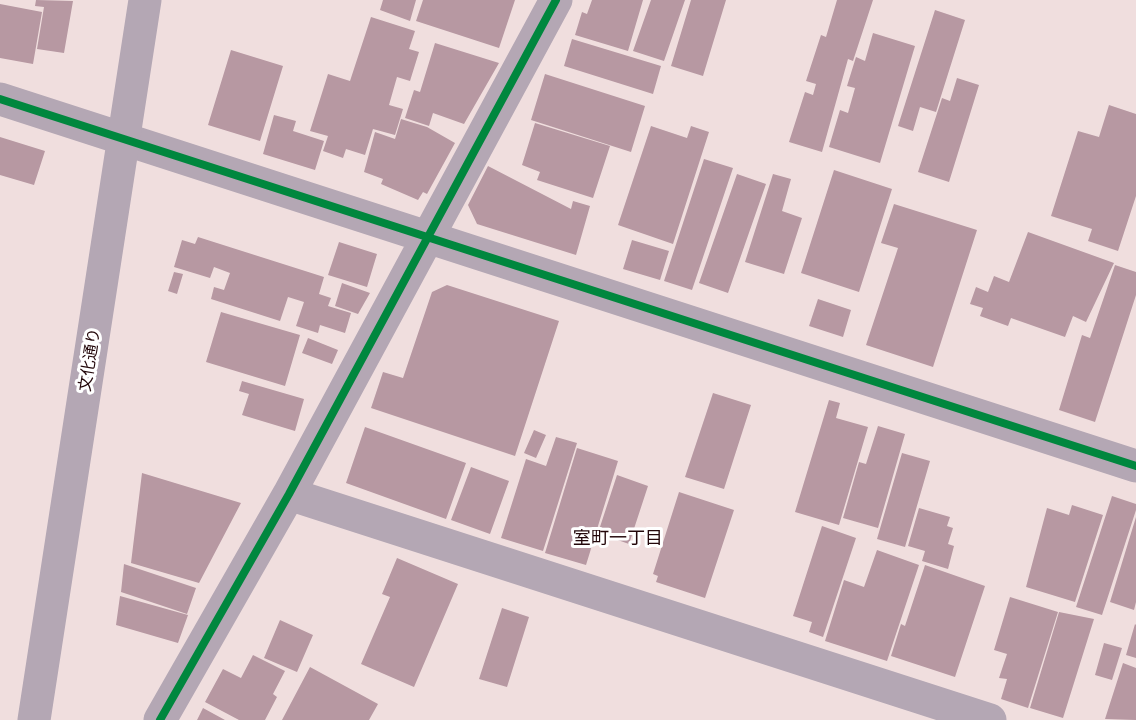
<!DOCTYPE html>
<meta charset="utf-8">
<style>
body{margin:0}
canvas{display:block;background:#f0dede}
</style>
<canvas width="1136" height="720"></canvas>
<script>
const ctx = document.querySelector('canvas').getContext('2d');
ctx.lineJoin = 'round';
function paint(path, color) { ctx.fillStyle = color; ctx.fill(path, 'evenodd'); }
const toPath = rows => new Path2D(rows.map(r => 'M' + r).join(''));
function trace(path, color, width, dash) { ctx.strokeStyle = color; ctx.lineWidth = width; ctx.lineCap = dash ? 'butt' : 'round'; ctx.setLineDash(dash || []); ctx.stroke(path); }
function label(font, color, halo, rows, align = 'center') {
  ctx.font = font + ' Inter,"Noto Sans JP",sans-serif'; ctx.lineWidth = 6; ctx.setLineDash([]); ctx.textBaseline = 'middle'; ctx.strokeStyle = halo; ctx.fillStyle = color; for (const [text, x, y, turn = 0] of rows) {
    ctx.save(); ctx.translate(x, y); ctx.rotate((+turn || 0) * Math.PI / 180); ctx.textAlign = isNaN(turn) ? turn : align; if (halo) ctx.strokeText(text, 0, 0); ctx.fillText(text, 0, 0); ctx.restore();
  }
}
const building = toPath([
 [36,0,73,1,64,53,37,49,44,7,35,6],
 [383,0,416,0,410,21,380,10],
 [423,0,515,0,499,48,416,21],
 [592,0,643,0,628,51,575,35,582,12,587,14],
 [651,0,685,0,664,61,633,51],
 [691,0,726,0,703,76,671,66],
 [837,0,873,0,853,61,848,59,822,152,789,142,805,92,813,95,816,84,806,81,821,35,826,37],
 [0,4,42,12,33,64,0,58],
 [935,10,965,20,936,112,920,107,913,131,898,126],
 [371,17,415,31,409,49,419,52,410,81,397,77,389,105,403,109,395,135,373,129,365,155,346,149,343,158,323,151,328,136,310,131,328,74,350,81],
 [873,33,915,46,880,163,829,147,840,110,848,113,855,88,847,86,856,57,865,61],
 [572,39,661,66,653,94,564,66],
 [435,43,499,63,464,124,433,113,429,126,405,118,414,90,420,92],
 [231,50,283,66,260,141,208,125],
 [545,74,645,106,631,152,531,120],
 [957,78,979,85,949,182,918,172,942,98,950,101],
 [1109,105,1136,114,1136,196,1118,251,1088,241,1092,229,1051,216,1078,131,1099,137],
 [274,115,296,121,293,131,324,141,315,170,263,154],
 [401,119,427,127,455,143,427,194,423,192,418,200,381,184,383,179,364,172,375,132,395,139],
 [535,123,610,146,593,198,537,180,540,172,522,165],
 [651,126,687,138,691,126,709,132,673,244,618,225],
 [0,137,45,151,34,185,0,175],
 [704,159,733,168,692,290,664,281],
 [488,166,571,209,573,201,590,206,576,255,477,224,468,205],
 [834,170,892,189,859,292,801,273],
 [737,174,766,184,728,293,699,283],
 [773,174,791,179,782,211,802,218,784,274,745,262],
 [894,204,977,230,933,367,866,345,898,248,881,243],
 [1028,232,1114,263,1086,322,1073,316,1065,337,1011,318,1008,326,980,316,983,308,970,304,976,287,988,292,994,276,1009,282],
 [198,237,324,277,319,294,331,298,328,306,351,313,345,333,320,325,318,333,296,326,304,302,288,297,280,321,211,299,214,287,224,290,230,273,214,267,210,278,174,267,182,240,195,244],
 [632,240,669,251,660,280,623,269],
 [339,242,377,254,367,287,328,275],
 [1115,265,1136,272,1136,295,1095,422,1059,410,1082,335,1090,338],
 [174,272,183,274,177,294,168,291],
 [342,283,370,293,358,314,335,306],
 [447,285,559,321,515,456,371,408,383,372,403,378,432,292],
 [818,299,851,310,843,337,809,326],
 [221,312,300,335,285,386,206,362],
 [308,338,338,350,332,364,302,353],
 [242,381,304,399,295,431,242,415,249,394,239,391],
 [713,393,751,405,724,489,685,477],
 [829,400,840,403,836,418,868,427,839,525,795,512],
 [878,426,905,434,878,528,843,518,859,462,866,464],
 [365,427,466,463,446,519,346,483],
 [534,430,546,435,536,458,524,453],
 [556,437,577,443,543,551,501,538,526,459,546,466],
 [577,448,618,461,586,565,545,553],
 [902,453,930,461,905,547,877,539],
 [471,467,509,481,490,534,451,520],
 [142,473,241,503,199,583,131,563],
 [617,475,648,486,629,544,598,533],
 [679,492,734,510,705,598,656,582,658,576,653,574],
 [1112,496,1136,504,1136,510,1102,615,1076,607],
 [1072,505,1103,515,1075,602,1026,587,1047,508,1069,515],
 [919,508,950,517,947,526,953,528,948,544,954,546,948,569,922,561,925,551,908,546],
 [1136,517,1136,602,1134,610,1110,602],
 [822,526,856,538,823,637,809,632,812,622,793,616],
 [877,550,919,565,887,661,825,641,844,580,864,587],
 [397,558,458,584,414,687,361,664,390,597,382,594],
 [124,564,196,588,187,614,121,592],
 [925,565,985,586,955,677,891,656,901,624,905,626],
 [120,596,188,615,178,643,116,625],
 [1010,597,1058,612,1028,708,1001,699,1007,679,999,678,1007,654,994,650],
 [502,608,529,617,507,687,479,679],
 [1059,612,1094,619,1063,718,1030,708],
 [280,620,313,635,297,672,264,658],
 [1135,624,1136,625,1136,658,1126,655],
 [1104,643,1122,648,1112,680,1095,675],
 [253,655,285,671,273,694,277,697,265,720,239,720,205,702,223,669,241,678],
 [1123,663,1136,668,1136,720,1105,719],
 [310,667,378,704,369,720,282,720],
 [203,708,225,720,197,720]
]);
const minor = toPath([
 [0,99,1136,466],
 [289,494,990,720],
 [160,720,289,494,556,0]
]);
const tertiary = toPath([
 [34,720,145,0]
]);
const cycleway = toPath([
 [0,99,1136,466],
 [160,720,289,494,556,0]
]);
const streetNames = [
 ["文化通り",90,360,-81]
];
const neighbourhoodNames = [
 ["室町一丁目",618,539]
];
paint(building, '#b798a2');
trace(minor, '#b4a7b4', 33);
trace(tertiary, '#b4a7b4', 33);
trace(cycleway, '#00873e', 8);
label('16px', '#23070a', '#fff', streetNames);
label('18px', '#23070a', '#fff', neighbourhoodNames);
</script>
